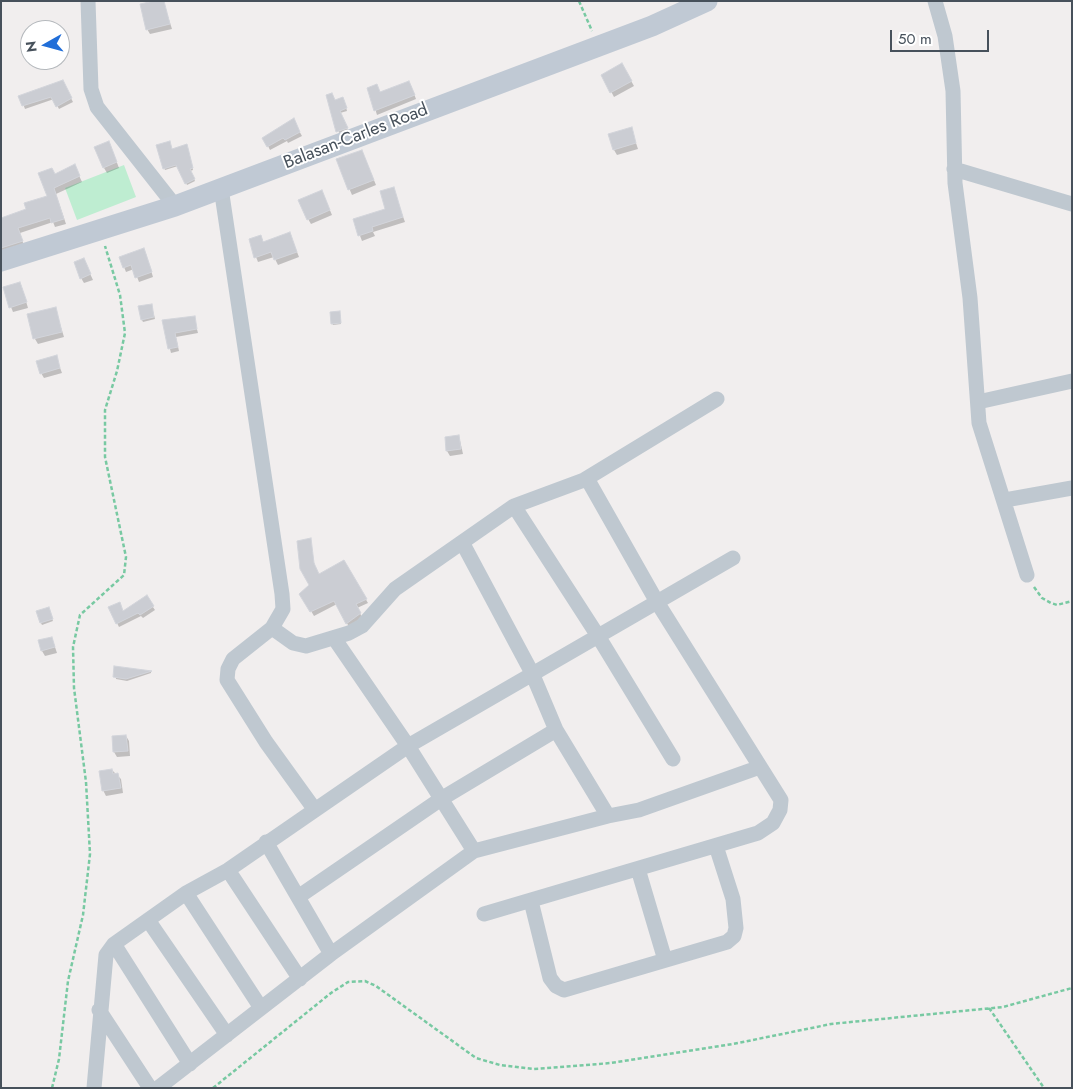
<!DOCTYPE html>
<style>
body{margin:0}
#map{position:relative;width:1073px;height:1089px;overflow:hidden;background:#f1eeee;font-family:Jost,sans-serif}
canvas{display:block}
.frame{position:absolute;inset:0;border:2px solid #47515b;pointer-events:none}
.north{position:absolute;left:20px;top:20px;width:50px;height:50px;box-sizing:border-box;background:#fff;border:1px solid #b5b9bd;border-radius:50%;rotate:263deg;font-size:14px;font-weight:700;line-height:20px;text-align:center;color:#47515b}
.north::after{content:'';display:block;margin:auto;width:18px;height:22px;background:#216ed8;clip-path:polygon(50% 0,100% 100%,50% 72%,0 100%)}
.scale{position:absolute;left:890px;top:30px;width:99px;height:22px;box-sizing:border-box;border:2px solid #47515b;border-top:0;padding-left:6px;font-size:15px;line-height:18px;white-space:nowrap;color:#47515b;-webkit-text-stroke:4px #fff;paint-order:stroke}
</style>
<div id="map">
<canvas width="1073" height="1089"></canvas>
<div class="frame"></div>
<div class="north">N</div>
<div class="scale">50 m</div>
</div>
<script>
const ctx = document.querySelector('canvas').getContext('2d');
ctx.lineJoin = 'round';
function paint(path, color) { ctx.fillStyle = color; ctx.fill(path, 'evenodd'); }
const toPath = rows => new Path2D(rows.map(r => 'M' + r).join(''));
function trace(path, color, width, dash) { ctx.strokeStyle = color; ctx.lineWidth = width; ctx.lineCap = dash ? 'butt' : 'round'; ctx.setLineDash(dash || []); ctx.stroke(path); }
function label(font, color, halo, rows, align = 'center') {
  ctx.font = font + ' Jost,sans-serif'; ctx.lineWidth = 4; ctx.setLineDash([]); ctx.textBaseline = 'middle'; ctx.strokeStyle = halo; ctx.fillStyle = color; for (const [text, x, y, turn = 0] of rows) {
    ctx.save(); ctx.translate(x, y); ctx.rotate((+turn || 0) * Math.PI / 180); ctx.textAlign = isNaN(turn) ? turn : align; if (halo) ctx.strokeText(text, 0, 0); ctx.fillText(text, 0, 0); ctx.restore();
  }
}
const green = toPath([
 [124,165,136,197,77,220,65,188]
]);
const shadow = toPath([
 [163,1,172,29,150,34,147,29],
 [60,31,65,36,67,56,60,57],
 [622,65,634,86,614,97,603,76],
 [62,81,73,102,59,109,54,99,25,109,20,96],
 [411,86,416,99,377,115,369,89,380,94],
 [344,100,347,111,340,113,348,130,339,133,334,101],
 [293,120,302,136,288,143,287,141,270,150,264,138],
 [631,128,638,149,617,155,614,150],
 [111,147,119,168,107,173,104,168],
 [188,148,193,170,190,171,195,181,187,185,178,166,165,170,164,168,172,150],
 [362,151,376,185,352,195,337,160],
 [77,171,82,182,56,194,66,224,55,227,53,222,20,233,24,246,4,253,1,249,1,220,27,210,48,197,55,175],
 [393,189,405,222,373,232,375,236,362,241,354,220,387,209],
 [324,196,332,215,311,224,308,219],
 [290,234,299,257,278,265,274,257,258,262,256,257,261,236,264,243],
 [146,254,153,277,139,282,134,269,126,272,124,267],
 [86,265,93,280,84,283,81,278],
 [22,288,28,308,13,312,11,307],
 [152,307,155,319,143,322,142,320],
 [55,308,64,337,38,344,35,339],
 [340,314,341,324,333,325,332,323],
 [194,318,198,333,176,337,179,351,171,353,163,321],
 [56,357,62,373,44,378,41,373],
 [459,436,463,454,450,456,447,451],
 [310,539,315,568,319,575,343,561,368,603,357,608,362,617,349,627,337,604,314,616,301,594,310,586],
 [146,597,155,610,143,618,141,616,119,627,117,623,123,612],
 [49,611,53,621,42,625,41,623],
 [52,638,57,653,45,656,42,651],
 [115,668,151,672,151,673,127,681,116,679],
 [126,736,129,741,130,756,117,757,114,752,113,737],
 [112,770,121,779,123,793,106,796,103,790]
]);
const building = toPath([
 [154,1,164,1,170,24,146,30,140,4,154,1],
 [622,63,632,81,610,93,601,75,622,63],
 [63,80,72,98,56,107,51,97,22,106,18,96,63,80],
 [409,81,415,95,374,111,367,88,377,84,380,92,409,81],
 [332,93,335,100,343,97,347,108,340,111,348,128,336,132,326,95,332,93],
 [294,118,300,132,285,140,283,138,267,147,262,138,294,118],
 [632,127,636,143,613,150,608,134,632,127],
 [109,141,117,162,103,168,94,147,109,141],
 [170,141,172,149,187,144,193,168,190,169,195,179,185,184,176,165,163,169,156,145,170,141],
 [362,150,374,180,348,190,336,159,362,150],
 [75,164,80,176,54,188,64,219,51,223,50,218,18,228,23,241,1,248,1,218,26,209,24,203,47,196,38,173,52,168,55,174,75,164],
 [394,187,403,217,372,227,373,231,358,236,353,219,385,209,380,191,394,187],
 [322,190,330,210,307,220,298,200,322,190],
 [290,232,297,252,274,260,271,252,254,258,249,239,261,235,263,242,290,232],
 [144,248,152,272,135,278,131,265,123,268,119,257,144,248],
 [84,258,91,274,80,279,74,262,84,258],
 [20,282,27,302,9,308,3,287,20,282],
 [152,304,154,317,141,320,138,306,152,304],
 [56,307,62,332,33,339,27,314,56,307],
 [340,311,341,323,331,324,330,312,340,311],
 [195,316,197,329,175,333,178,347,168,349,162,320,195,316],
 [57,355,60,368,40,374,36,361,57,355],
 [459,435,461,449,446,451,445,437,459,435],
 [311,538,314,563,319,574,344,560,367,599,356,604,361,613,346,624,334,601,310,612,299,594,309,585,300,569,297,541,311,538],
 [147,595,154,606,140,615,138,613,116,624,108,607,120,602,123,611,147,595],
 [49,607,53,619,40,623,36,611,49,607],
 [52,637,55,647,41,651,38,640,52,637],
 [114,666,152,671,126,679,113,677,114,666],
 [126,735,128,751,113,752,112,736,126,735],
 [112,769,113,774,118,773,121,788,102,791,99,771,112,769]
]);
const path = toPath([
 [579,1,592,31],
 [1034,587,1042,598,1051,603,1057,605,1072,601],
 [989,1008,1044,1088],
 [52,1088,59,1059,68,981,83,915,90,854,86,782,74,688,73,647,80,615,124,575,126,557,105,457,105,410,117,371,125,333,120,295,105,246],
 [213,1088,331,993,348,982,365,981,376,986,476,1058,500,1065,534,1069,611,1063,733,1044,831,1024,1003,1007,1072,988]
]);
const street = toPath([
 [88,1,91,89,97,107,175,206],
 [935,1,945,36,953,91,955,183,970,298,979,423,1027,575],
 [954,169,1072,204],
 [978,402,1072,381],
 [584,480,717,399],
 [1005,500,1072,488],
 [514,506,598,636,673,759],
 [462,542,532,673,556,730,608,816,639,810,760,767],
 [272,628,293,643,306,646,349,633,362,626,395,589,514,506,584,480,589,482,657,602,408,746,334,638],
 [266,842,331,954],
 [474,851,608,816],
 [638,869,665,960],
 [228,870,300,979],
 [186,893,261,1008],
 [298,897,441,799,556,730],
 [531,901,550,978,556,986,564,990,727,942,734,936,736,928,733,899,716,846],
 [484,914,758,833,773,823,780,810,781,800,657,602,733,558],
 [148,920,227,1035],
 [114,944,190,1064],
 [99,1010,150,1088],
 [94,1088,106,955,114,944,186,893,228,870,315,810,266,742,227,680,228,669,233,659,272,628,283,609,282,594,221,188],
 [158,1088,331,954,474,851,408,746,315,810]
]);
const secondary = toPath([
 [1,261,175,206,652,26,707,1]
]);
const streetNames = [
 ["Balasan-Carles Road",356,137,-21]
];
paint(green, '#beedd1');
paint(shadow, '#0003');
paint(building, '#cbcdd3');
trace(building, '#d2d4da', 1);
trace(path, '#78c9a2', 2.5, [4, 2.5]);
trace(street, '#bfc8d0', 15);
trace(secondary, '#c0c9d4', 21);
label('18px', '#47515b', '#fff', streetNames);
</script>
